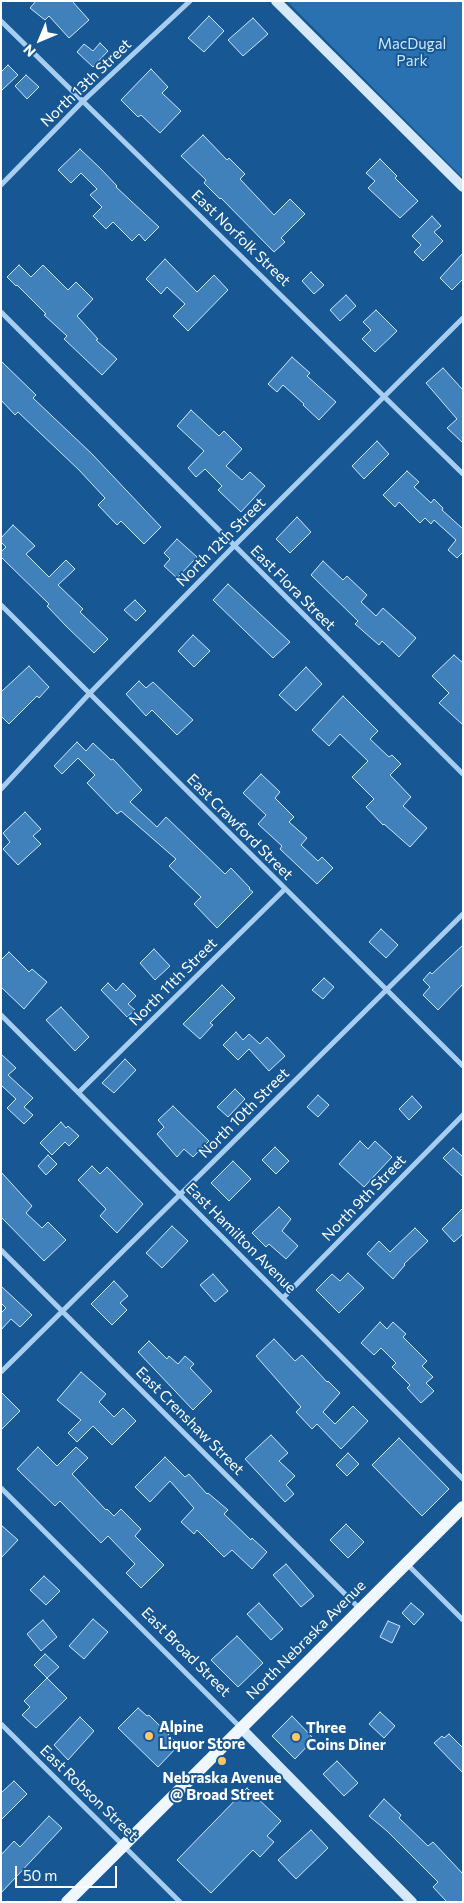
<!DOCTYPE html>
<style>
body{margin:0}
#map{position:relative;width:464px;height:1903px;overflow:hidden;background:#175793;font-family:Commissioner,sans-serif}
canvas{display:block}
.frame{position:absolute;inset:0;border:2px solid #fff;pointer-events:none}
.north{position:absolute;left:15px;top:15px;width:50px;height:50px;-webkit-text-stroke:4px #175793;paint-order:stroke;rotate:225deg;font-size:14px;font-weight:700;line-height:20px;text-align:center;color:#fff}
.north::after{content:'';display:block;margin:auto;width:18px;height:22px;background:#fff;clip-path:polygon(50% 0,100% 100%,50% 72%,0 100%)}
.scale{position:absolute;left:15px;top:1866px;width:102px;height:22px;box-sizing:border-box;border:2px solid #fff;border-top:0;padding-left:6px;font-size:15px;line-height:18px;white-space:nowrap;color:#fff;-webkit-text-stroke:4px #175793;paint-order:stroke}
</style>
<div id="map">
<canvas width="464" height="1903"></canvas>
<div class="frame"></div>
<div class="north">N</div>
<div class="scale">50 m</div>
</div>
<script>
const ctx = document.querySelector('canvas').getContext('2d');
ctx.lineJoin = 'round';
function paint(path, color) { ctx.fillStyle = color; ctx.fill(path, 'evenodd'); }
const toPath = rows => new Path2D(rows.map(r => 'M' + r).join(''));
function trace(path, color, width, dash) { ctx.strokeStyle = color; ctx.lineWidth = width; ctx.lineCap = dash ? 'butt' : 'round'; ctx.setLineDash(dash || []); ctx.stroke(path); }
function label(font, color, halo, rows, align = 'center') {
  ctx.font = font + ' Commissioner,sans-serif'; ctx.lineWidth = 4; ctx.setLineDash([]); ctx.textBaseline = 'middle'; ctx.strokeStyle = halo; ctx.fillStyle = color; for (const [text, x, y, turn = 0] of rows) {
    ctx.save(); ctx.translate(x, y); ctx.rotate((+turn || 0) * Math.PI / 180); ctx.textAlign = isNaN(turn) ? turn : align; if (halo) ctx.strokeText(text, 0, 0); ctx.fillText(text, 0, 0); ctx.restore();
  }
}
const green = toPath([
 [287,1,463,1,463,178]
]);
const building = toPath([
 [36,1,72,1,89,20,69,38,49,16,45,20,30,8,36,1],
 [209,16,224,31,204,52,188,38,209,16],
 [253,18,268,34,243,56,228,40,253,18],
 [100,43,108,51,93,67,77,52,84,44,93,51,100,43],
 [8,65,18,75,1,91,1,72,8,65],
 [151,69,168,87,162,93,181,111,160,133,141,115,138,117,121,100,151,69],
 [26,75,39,87,27,99,15,86,26,75],
 [203,135,227,160,229,158,245,174,240,179,274,215,290,199,305,214,281,238,285,242,274,252,221,198,220,199,204,183,206,180,181,156,203,135],
 [80,149,101,169,117,186,116,187,159,227,145,241,139,234,132,241,113,222,106,229,93,216,102,207,90,195,97,189,81,173,71,183,58,170,80,149],
 [380,159,397,176,395,178,418,201,400,218,368,188,375,181,366,173,380,159],
 [432,216,441,226,434,232,443,241,423,261,414,252,421,245,412,236,432,216],
 [463,253,463,279,452,290,440,278,463,253],
 [165,259,197,292,214,275,228,290,188,331,173,316,185,304,167,287,161,294,146,279,165,259],
 [19,265,31,277,43,265,68,290,76,282,93,299,77,316,98,339,96,340,117,359,102,375,64,339,67,336,44,315,46,314,17,285,16,286,7,277,19,265],
 [311,272,324,285,314,294,302,281,311,272],
 [346,295,356,306,340,321,330,310,346,295],
 [376,310,397,331,375,352,362,339,371,330,363,322,376,310],
 [292,357,310,373,307,376,336,402,319,420,303,405,304,404,283,385,277,392,268,384,292,357],
 [1,361,36,395,33,398,92,454,161,527,144,544,121,521,117,525,98,505,105,498,79,470,18,412,15,415,1,400,1,361],
 [443,368,463,390,463,443,447,428,457,419,426,383,443,368],
 [191,410,219,436,224,431,242,449,226,466,242,480,250,472,265,486,241,512,218,490,222,486,205,469,196,477,188,468,204,451,177,426,191,410],
 [377,441,389,454,364,479,352,466,377,441],
 [407,471,419,482,414,487,431,503,434,499,443,508,442,510,463,529,463,552,457,558,448,550,456,540,434,520,431,524,425,518,420,523,399,502,395,507,383,495,407,471],
 [297,517,311,532,290,553,276,539,297,517],
 [13,525,35,546,26,554,49,577,66,560,75,569,58,585,83,609,80,612,108,639,94,653,66,626,47,606,49,604,1,557,1,552,6,547,1,542,1,538,13,525],
 [177,539,197,557,177,578,164,566,170,559,164,553,177,539],
 [323,561,343,580,347,576,367,595,361,602,376,616,383,608,416,638,399,657,382,641,379,645,355,624,358,621,311,575,323,561],
 [228,584,290,642,273,658,213,600,228,584],
 [135,600,146,611,136,621,124,610,135,600],
 [193,635,210,651,194,667,178,651,193,635],
 [454,655,463,663,463,725,439,703,449,693,432,676,454,655],
 [29,666,49,687,39,698,37,696,9,724,1,716,1,692,29,666],
 [306,667,322,684,296,711,279,695,306,667],
 [139,681,146,688,153,682,193,720,177,735,152,710,146,716,126,694,139,681],
 [343,696,378,731,370,739,389,757,392,755,401,764,390,775,411,797,403,806,427,828,410,847,384,824,383,825,366,807,374,799,352,777,368,761,340,734,329,746,312,730,343,696],
 [77,742,86,751,93,743,111,760,113,759,142,790,130,802,157,827,166,817,225,874,231,868,250,888,249,889,253,892,217,928,194,904,201,897,169,866,176,859,121,811,117,814,87,783,95,775,78,758,62,774,54,766,77,742],
 [261,774,280,792,275,798,294,817,289,822,307,838,301,845,318,861,322,857,333,868,317,884,280,849,282,846,258,824,266,815,243,793,261,774],
 [25,812,41,829,33,836,41,844,18,865,3,849,10,842,3,833,25,812],
 [381,929,398,945,386,958,369,942,381,929],
 [463,945,463,984,438,1010,423,995,430,987,423,980,430,972,432,974,463,945],
 [154,949,170,966,155,980,140,963,154,949],
 [9,952,29,972,32,969,47,982,24,1009,1,987,1,960,9,952],
 [324,978,334,987,323,999,312,990,324,978],
 [108,983,116,991,123,983,136,996,128,1004,135,1010,127,1017,101,990,108,983],
 [222,985,235,998,210,1023,213,1025,200,1039,183,1024,222,985],
 [61,1007,89,1037,75,1051,46,1020,61,1007],
 [236,1032,243,1040,249,1034,260,1044,267,1037,285,1056,269,1071,249,1049,238,1060,223,1045,236,1032],
 [1,1054,16,1068,8,1075,33,1098,24,1107,33,1115,24,1124,7,1108,16,1099,1,1085,1,1054],
 [125,1059,136,1070,114,1093,102,1083,125,1059],
 [235,1089,245,1099,228,1117,217,1107,235,1089],
 [318,1095,329,1105,318,1117,307,1107,318,1095],
 [412,1096,422,1107,409,1120,399,1109,412,1096],
 [173,1106,209,1141,193,1157,184,1149,177,1157,157,1134,164,1127,158,1120,173,1106],
 [61,1122,66,1128,68,1126,79,1136,69,1146,65,1142,52,1155,40,1143,61,1122],
 [360,1141,368,1149,375,1141,392,1157,364,1187,339,1164,360,1141],
 [275,1147,289,1161,276,1174,262,1160,275,1147],
 [453,1148,463,1157,463,1177,443,1158,453,1148],
 [48,1155,57,1164,46,1175,38,1166,48,1155],
 [233,1161,251,1179,229,1201,211,1183,233,1161],
 [92,1166,100,1174,107,1167,143,1204,117,1233,100,1216,106,1209,78,1180,92,1166],
 [1,1172,32,1206,26,1213,42,1228,48,1222,66,1240,44,1261,1,1217,1,1172],
 [279,1207,291,1219,282,1231,298,1246,286,1259,269,1244,266,1247,252,1233,279,1207],
 [463,1208,463,1234,454,1242,442,1229,463,1208],
 [172,1226,188,1241,162,1268,146,1253,172,1226],
 [415,1228,428,1241,404,1264,405,1265,393,1279,367,1254,379,1241,390,1252,415,1228],
 [348,1273,364,1288,339,1313,316,1290,332,1274,340,1281,348,1273],
 [213,1274,228,1291,215,1302,200,1285,213,1274],
 [114,1281,128,1296,120,1303,127,1310,112,1325,91,1304,114,1281],
 [1,1286,32,1315,20,1327,11,1319,1,1330,1,1313,6,1308,1,1303,1,1286],
 [380,1322,387,1329,393,1322,406,1334,403,1337,427,1361,422,1366,433,1377,426,1383,434,1391,421,1403,407,1388,410,1385,392,1367,396,1363,381,1348,374,1355,361,1343,380,1322],
 [274,1339,295,1361,302,1355,327,1382,328,1381,340,1393,323,1412,335,1424,353,1406,368,1421,341,1449,317,1424,312,1429,296,1412,301,1407,256,1356,274,1339],
 [149,1341,167,1359,169,1356,178,1364,185,1356,194,1364,190,1368,212,1391,193,1410,138,1352,149,1341],
 [81,1372,106,1394,99,1402,114,1417,123,1408,136,1421,112,1445,93,1426,77,1442,68,1433,81,1420,57,1400,81,1372],
 [1,1392,20,1411,1,1430,1,1392],
 [271,1435,288,1453,279,1461,295,1476,286,1485,294,1494,285,1502,245,1459,271,1435],
 [399,1438,449,1489,422,1516,372,1465,399,1438],
 [38,1447,57,1466,76,1447,88,1458,72,1474,106,1510,107,1509,114,1516,121,1509,141,1529,135,1536,164,1565,141,1588,126,1573,135,1564,108,1536,101,1543,60,1501,55,1506,17,1469,38,1447],
 [348,1453,359,1464,347,1476,336,1465,348,1453],
 [165,1457,185,1477,189,1474,207,1494,208,1493,228,1510,224,1514,251,1540,252,1538,267,1552,252,1569,232,1550,224,1557,197,1530,194,1534,181,1522,194,1508,170,1481,150,1502,135,1487,165,1457],
 [346,1524,364,1542,348,1558,330,1540,346,1524],
 [1,1525,18,1540,1,1558,1,1525],
 [286,1564,314,1596,301,1607,273,1575,286,1564],
 [44,1576,60,1591,46,1605,30,1590,44,1576],
 [259,1603,283,1629,271,1640,247,1614,259,1603],
 [411,1603,424,1614,414,1625,402,1613,411,1603],
 [93,1619,108,1632,84,1659,69,1646,93,1619],
 [43,1620,57,1637,41,1651,27,1634,43,1620],
 [388,1621,400,1626,392,1643,380,1637,388,1621],
 [237,1636,263,1663,238,1687,211,1660,237,1636],
 [45,1654,59,1667,47,1678,34,1665,45,1654],
 [47,1678,67,1698,36,1728,22,1715,30,1707,24,1701,47,1678],
 [138,1708,147,1716,149,1715,179,1745,158,1767,118,1728,138,1708],
 [380,1712,395,1726,384,1738,369,1724,380,1712],
 [292,1716,314,1739,295,1759,272,1736,292,1716],
 [80,1717,94,1731,68,1760,54,1745,80,1717],
 [449,1734,463,1748,463,1773,434,1743,442,1736,444,1738,449,1734],
 [337,1761,358,1783,344,1796,323,1774,337,1761],
 [14,1781,27,1794,1,1820,1,1793,14,1781],
 [247,1788,281,1821,267,1836,274,1842,260,1857,253,1850,211,1893,177,1860,247,1788],
 [384,1799,401,1815,399,1818,428,1846,433,1842,463,1874,463,1902,447,1902,433,1887,438,1882,387,1831,369,1816,384,1799],
 [49,1816,62,1828,1,1893,1,1855,14,1841,20,1847,49,1816],
 [311,1830,328,1848,296,1879,278,1860,311,1830]
]);
const street = toPath([
 [1,21,463,474],
 [1,185,83,101,190,1],
 [1,312,463,774],
 [1,605,463,1066],
 [1,789,89,694,234,546,463,318],
 [1,1015,463,1479],
 [79,1092,285,889],
 [1,1250,360,1609],
 [283,1298,463,1115],
 [1,1372,463,914],
 [1,1488,241,1728],
 [407,1564,463,1620],
 [1,1724,180,1902]
]);
const secondary = toPath([
 [276,1,463,187],
 [241,1728,412,1902]
]);
const primary = toPath([
 [67,1902,463,1507]
]);
const markers = [
 [149,1736,5,"#ffc766"],
 [296,1737,5,"#ffc766"],
 [222,1761,5,"#ffc766"]
];
const parkNames = [
 ["MacDugal",412,44],
 ["Park",412,61]
];
const streetNames = [
 ["North 13th Street",86,83,-44],
 ["East Norfolk Street",241,238,44],
 ["North 12th Street",221,542,-45],
 ["East Flora Street",293,588,45],
 ["East Crawford Street",240,827,45],
 ["North 11th Street",173,982,-45],
 ["North 10th Street",244,1113,-45],
 ["North 9th Street",364,1198,-46],
 ["East Hamilton Avenue",241,1238,45],
 ["East Crenshaw Street",190,1421,45],
 ["North Nebraska Avenue",306,1640,-45],
 ["East Broad Street",186,1652,45],
 ["East Robson Street",89,1793,44]
];
const poiNames = [
 ["Alpine",159,1727],
 ["Liquor Store",159,1744],
 ["Three",306,1728],
 ["Coins Diner",306,1745],
 ["Nebraska Avenue",222,1778,"center"],
 ["@ Broad Street",222,1795,"center"]
];
paint(green, '#2a71b2');
paint(building, '#4080bb');
trace(building, '#cee6fc', 1);
trace(street, '#a7cef0', 5);
trace(secondary, '#d5e9fb', 10);
trace(primary, '#f0f7ff', 12);
for (const [x, y, r, color] of markers) { const dot = new Path2D(); dot.arc(x, y, r, 0, 2 * Math.PI); ctx.fillStyle = color; ctx.fill(dot); trace(dot, '#175793', 2); }
label('15px', '#cee6fc', '#175793', parkNames);
label('15px', '#fff', '#175793', streetNames);
label('bold 15px', '#fff', '#175793', poiNames, 'left');
</script>
